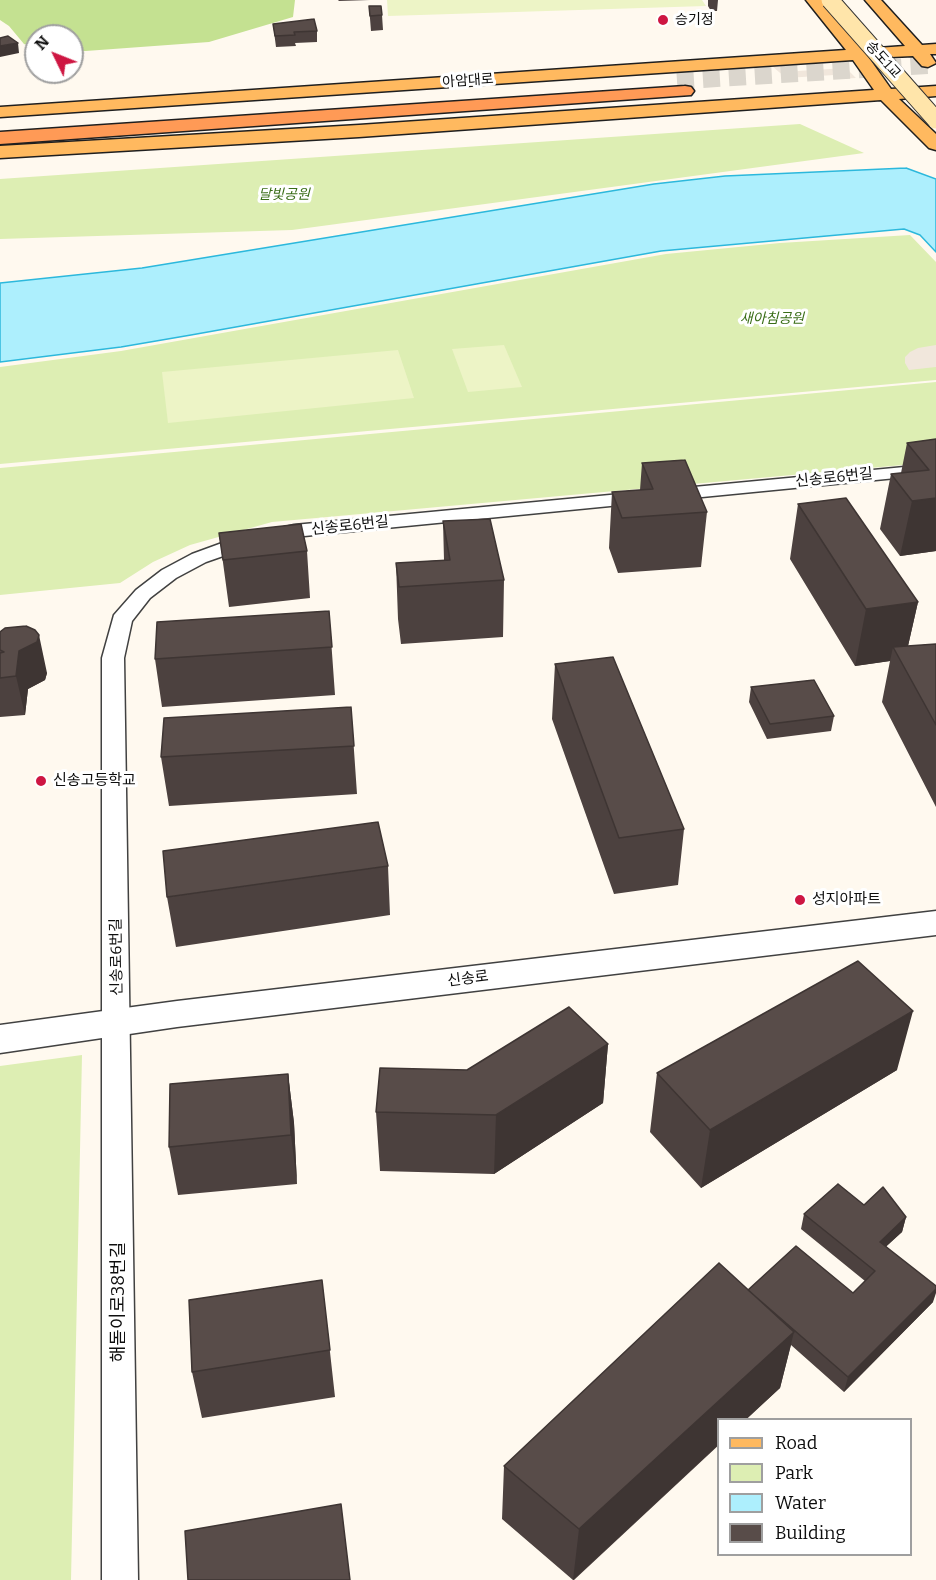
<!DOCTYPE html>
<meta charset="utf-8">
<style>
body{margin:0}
#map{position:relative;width:936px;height:1580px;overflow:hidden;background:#fff9ef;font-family:Bitter,serif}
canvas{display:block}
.legend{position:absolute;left:717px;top:1418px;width:195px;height:138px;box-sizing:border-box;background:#fff;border:2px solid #9f9f9f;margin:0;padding:8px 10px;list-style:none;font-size:18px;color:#0e0e0e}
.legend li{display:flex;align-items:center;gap:12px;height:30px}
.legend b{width:30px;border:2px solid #9f9f9f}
.north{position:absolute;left:24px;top:24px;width:60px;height:60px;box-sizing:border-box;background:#fff;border:2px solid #9f9f9f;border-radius:50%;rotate:313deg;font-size:16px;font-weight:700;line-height:24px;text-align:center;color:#0e0e0e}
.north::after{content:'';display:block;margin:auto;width:21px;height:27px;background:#ce1642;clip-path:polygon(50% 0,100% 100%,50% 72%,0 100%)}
</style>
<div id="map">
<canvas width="936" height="1580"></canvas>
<ul class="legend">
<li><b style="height:8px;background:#ffb95f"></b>Road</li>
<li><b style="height:16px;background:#ddeeb3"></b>Park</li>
<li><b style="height:16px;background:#adeffd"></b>Water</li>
<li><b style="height:16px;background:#584c49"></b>Building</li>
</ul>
<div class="north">N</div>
</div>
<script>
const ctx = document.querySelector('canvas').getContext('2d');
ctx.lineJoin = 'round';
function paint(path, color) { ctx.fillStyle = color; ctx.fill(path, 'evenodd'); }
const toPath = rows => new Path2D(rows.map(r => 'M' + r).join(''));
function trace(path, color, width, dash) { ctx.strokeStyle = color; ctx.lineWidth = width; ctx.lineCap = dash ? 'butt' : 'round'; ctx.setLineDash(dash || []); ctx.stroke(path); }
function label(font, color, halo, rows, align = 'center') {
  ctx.font = font + ' Bitter,"Noto Sans KR",serif'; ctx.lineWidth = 6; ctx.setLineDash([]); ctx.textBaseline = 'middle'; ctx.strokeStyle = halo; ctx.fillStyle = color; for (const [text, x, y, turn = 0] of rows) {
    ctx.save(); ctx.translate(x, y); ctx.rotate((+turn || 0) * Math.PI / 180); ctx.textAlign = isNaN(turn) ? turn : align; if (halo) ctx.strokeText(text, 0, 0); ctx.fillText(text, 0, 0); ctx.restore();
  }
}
const green = toPath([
 [800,124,864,153,292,230,0,239,0,179],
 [910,235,936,262,936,380,0,464,0,367,121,351,666,254,780,243],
 [936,382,936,462,272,522,190,545,153,562,120,583,0,595,0,468],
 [82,1055,71,1580,0,1580,0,1066]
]);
const forest = toPath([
 [0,0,295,0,293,17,209,42,72,52,72,36,36,36,36,47,24,44,9,26,0,20]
]);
const pitch = toPath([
 [387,0,702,0,706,6,388,16],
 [504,345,522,387,468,392,452,349],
 [398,350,414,398,168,423,162,372]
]);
const plaza = toPath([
 [790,64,798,71,846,68,856,78,839,79,834,75,786,78,772,66],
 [936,345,936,367,909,370,905,363,905,357,910,352,918,348]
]);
const water = toPath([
 [906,168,936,179,936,252,920,235,904,229,661,251,191,335,121,347,0,362,0,283,142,268,654,184,725,176,906,168]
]);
const trunkTunnel = toPath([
 [677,81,936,65]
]);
const minor = toPath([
 [936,464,936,476,896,478,294,537,246,548,206,562,176,578,150,598,132,621,124,658,138,1580,102,1580,102,658,114,615,136,590,162,570,192,554,233,539,294,525,936,464]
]);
const tertiary = toPath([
 [936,911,936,935,177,1027,0,1053,0,1025,177,1001,936,911]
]);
const primary = toPath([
 [806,0,822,0,863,49,905,46,865,0,881,0,922,45,936,44,936,54,930,54,936,63,928,67,922,66,913,56,869,58,891,89,936,86,936,96,899,99,936,134,936,150,929,148,881,100,359,137,0,158,0,146,359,125,874,90,853,60,0,117,0,107,846,50,806,0]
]);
const trunk = toPath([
 [685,86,691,87,694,91,691,95,0,144,0,132,685,86]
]);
const secondaryBridge = toPath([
 [830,0,936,120]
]);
const wall = toPath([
 [338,0,370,0,339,1],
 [708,0,718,0,717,11,711,11,708,6],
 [369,6,382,15,383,30,371,31],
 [273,24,317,31,317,42,295,43,296,46,276,47],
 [936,439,936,551,900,556,880,529,891,474,901,473,907,443],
 [642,463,707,512,701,567,618,573,609,548,612,492,640,490],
 [798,504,918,602,908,646,936,644,936,807,882,702,890,661,855,666,790,559],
 [443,521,504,580,503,637,401,644,398,619,396,563,444,560],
 [219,533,307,551,310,598,229,607],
 [329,611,335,695,162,707,155,659],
 [0,632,47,673,45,680,28,689,25,715,0,717],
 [555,664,684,829,678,885,614,894,552,719],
 [751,687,834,716,831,731,767,739,749,702],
 [351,707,357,794,169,806,161,757],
 [388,866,390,915,176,947,167,897],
 [608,1044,603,1103,494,1174,380,1171,376,1112,467,1070],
 [897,1070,701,1188,650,1132,657,1073],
 [288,1074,294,1123,297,1184,178,1195,169,1147],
 [864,1205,906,1217,902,1232,886,1246,933,1302,844,1392,791,1345,780,1388,574,1580,573,1580,502,1519,504,1466,748,1290,853,1293,865,1281,801,1229,804,1214],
 [322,1280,335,1397,202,1418,192,1372]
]);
const shadedWall = toPath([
 [18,43,19,53,0,57,0,46],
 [936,498,936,551,900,556,912,501],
 [918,602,905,659,893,647,890,661,855,666,866,609],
 [39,635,47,673,45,680,28,689,25,715,16,676,19,651],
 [913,1011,897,1070,701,1188,710,1130],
 [608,1044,603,1103,494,1174,496,1115],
 [288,1074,294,1123,297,1184,291,1135],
 [906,1217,902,1232,876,1256,880,1242],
 [936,1289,936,1293,933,1302,844,1392,848,1377],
 [794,1332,780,1388,746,1419,718,1419,718,1445,573,1580,579,1529]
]);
const building = toPath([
 [369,6,381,6,382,15,370,16,369,6],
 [314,19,317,31,294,32,295,35,275,36,273,24,314,19],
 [8,36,18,43,0,46,0,38,8,36],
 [936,439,936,498,912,501,891,474,929,470,907,443,936,439],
 [685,460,707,512,622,518,612,492,653,489,642,463,685,460],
 [846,498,918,602,866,609,798,504,846,498],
 [490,519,504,580,399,587,396,563,450,560,443,521,490,519],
 [301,524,307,551,223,560,219,533,301,524],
 [329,611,332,647,155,659,157,622,329,611],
 [26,626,35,630,39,635,37,642,19,651,16,676,0,678,0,653,4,652,0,650,0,632,5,628,26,626],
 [936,644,936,725,893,647,936,644],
 [613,657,684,829,619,838,555,664,613,657],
 [814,680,834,716,770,724,751,687,814,680],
 [351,707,354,746,161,757,164,718,351,707],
 [378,822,388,866,167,897,163,851,378,822],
 [858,961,913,1011,710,1130,657,1073,858,961],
 [569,1007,608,1044,496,1115,376,1112,380,1068,467,1070,569,1007],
 [288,1074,291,1135,169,1147,170,1084,288,1074],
 [838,1184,864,1205,883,1187,906,1217,880,1242,936,1286,936,1289,848,1377,748,1290,796,1246,853,1293,875,1271,804,1214,838,1184],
 [719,1263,794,1332,579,1529,504,1466,719,1263],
 [322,1280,330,1350,192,1372,189,1300,322,1280],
 [341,1504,350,1580,188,1580,185,1531,341,1504]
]);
const markers = [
 [663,20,6,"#ce1642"],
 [41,781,6,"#ce1642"],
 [800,900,6,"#ce1642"]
];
const farPoinames = [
 ["승기정",675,20]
];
const farStreetnames = [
 ["송도1교",883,60,48],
 ["아암대로",468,81,-4]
];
const farParknames = [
 ["달빛공원",284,195],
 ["새아침공원",772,319]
];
const streetNames = [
 ["신송로6번길",834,478,-6],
 ["신송로6번길",350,526,-6],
 ["신송로6번길",117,957,-91],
 ["신송로",468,979,-7]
];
const poiNames = [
 ["신송고등학교",53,781],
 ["성지아파트",812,900]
];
const nearStreetnames = [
 ["해돋이로38번길",119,1302,-90]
];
paint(green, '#ddeeb3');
paint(forest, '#c4e191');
paint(pitch, '#edf4c6');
paint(plaza, '#f1e7dc');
paint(water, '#adeffd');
trace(water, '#2cb8dc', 1.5);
trace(trunkTunnel, '#dbd6cd', 17, [17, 9]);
trace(minor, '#414141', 3);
trace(tertiary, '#414141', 3);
trace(primary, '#1f1f1f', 3);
trace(trunk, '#1f1f1f', 3);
paint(minor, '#fff');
paint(tertiary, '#fff');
paint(primary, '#ffb95f');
paint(trunk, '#ff9a56');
trace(secondaryBridge, '#303030', 19, []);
trace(secondaryBridge, '#ffe5aa', 17);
paint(wall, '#4c413f');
paint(shadedWall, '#3e3533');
paint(building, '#584c49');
trace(building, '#3e3533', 1.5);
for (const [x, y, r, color] of markers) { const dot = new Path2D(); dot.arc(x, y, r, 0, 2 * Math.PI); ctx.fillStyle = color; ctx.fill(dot); trace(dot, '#fff', 2); }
label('14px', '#0e0e0e', '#fff', farPoinames, 'left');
label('14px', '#0e0e0e', '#fff', farStreetnames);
label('italic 14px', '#396d17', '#fff', farParknames);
label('15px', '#0e0e0e', '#fff', streetNames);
label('15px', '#0e0e0e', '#fff', poiNames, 'left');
label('18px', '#0e0e0e', '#fff', nearStreetnames);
</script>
